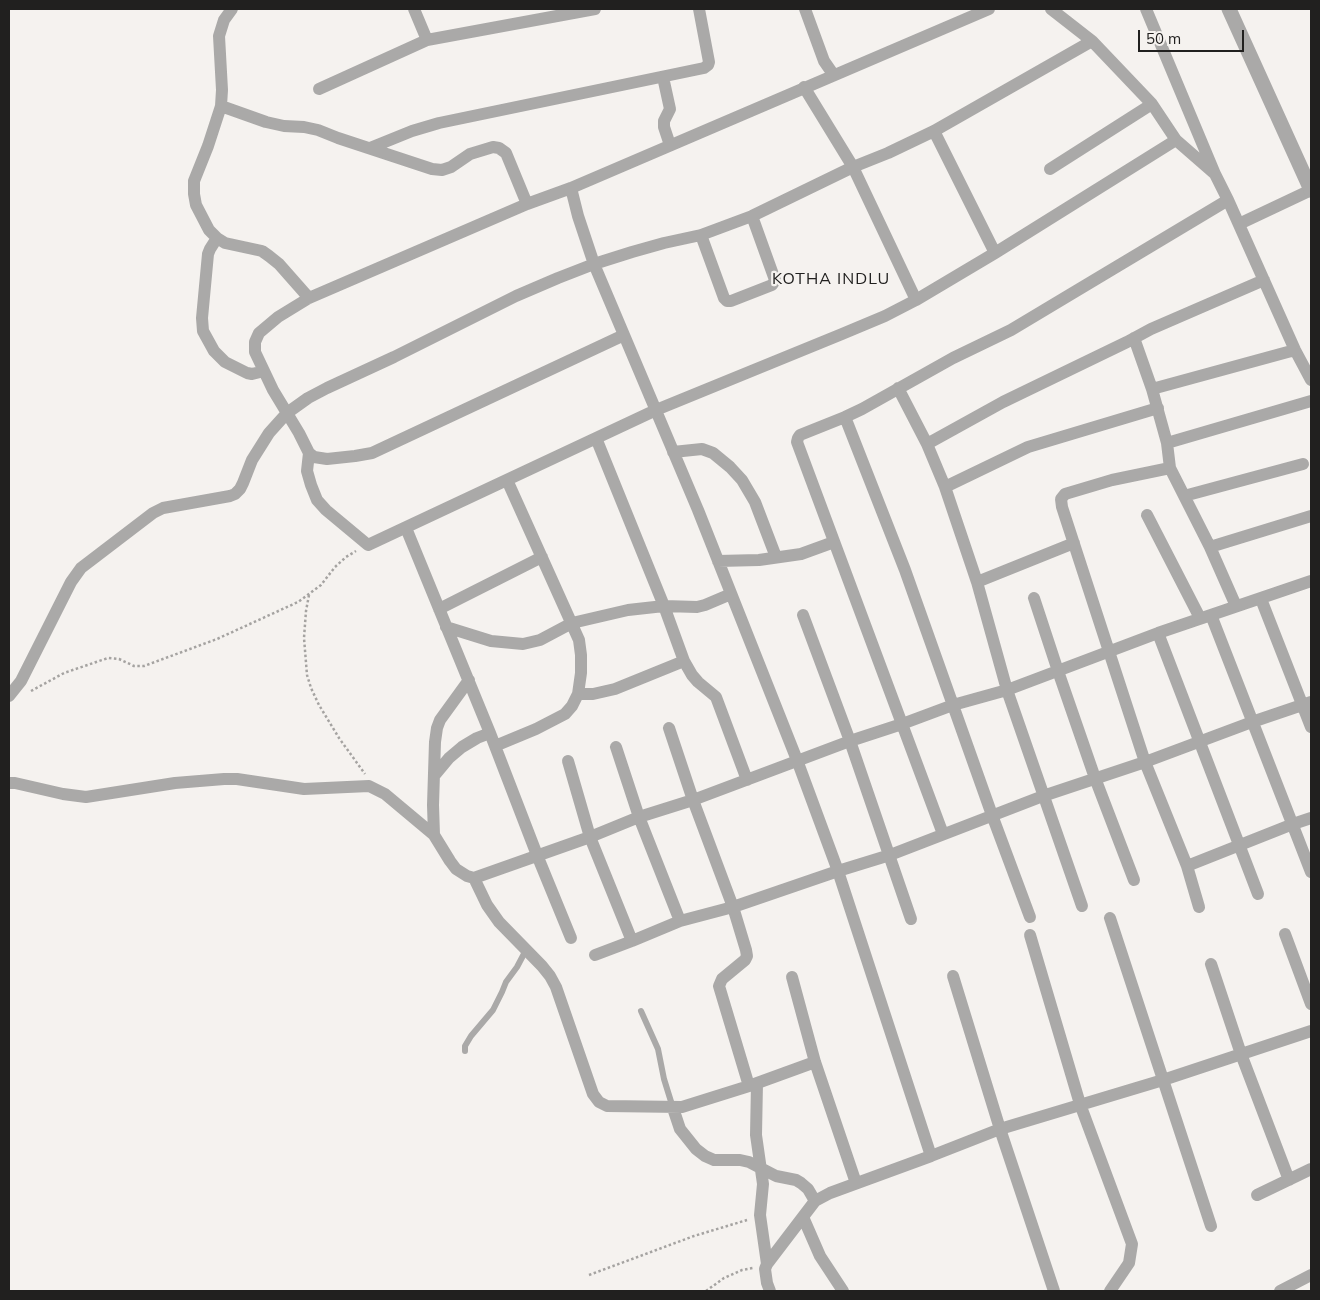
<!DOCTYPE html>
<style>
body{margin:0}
#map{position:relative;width:1320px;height:1300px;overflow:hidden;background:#f5f2ef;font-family:Mulish,sans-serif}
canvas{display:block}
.frame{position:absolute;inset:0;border:10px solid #21201f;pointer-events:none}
.scale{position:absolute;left:1138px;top:30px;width:106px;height:22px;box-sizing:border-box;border:2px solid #21201f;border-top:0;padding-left:6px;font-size:15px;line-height:18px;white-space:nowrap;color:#21201f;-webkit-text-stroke:4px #f5f2ef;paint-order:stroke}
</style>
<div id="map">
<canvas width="1320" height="1300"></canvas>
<div class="frame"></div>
<div class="scale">50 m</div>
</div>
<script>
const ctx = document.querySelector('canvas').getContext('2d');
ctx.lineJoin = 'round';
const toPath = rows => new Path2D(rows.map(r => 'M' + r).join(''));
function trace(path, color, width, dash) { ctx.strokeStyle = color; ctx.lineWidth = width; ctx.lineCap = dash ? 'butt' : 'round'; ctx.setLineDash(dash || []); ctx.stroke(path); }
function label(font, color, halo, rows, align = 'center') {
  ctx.font = font + ' Mulish,sans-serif'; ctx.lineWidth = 4.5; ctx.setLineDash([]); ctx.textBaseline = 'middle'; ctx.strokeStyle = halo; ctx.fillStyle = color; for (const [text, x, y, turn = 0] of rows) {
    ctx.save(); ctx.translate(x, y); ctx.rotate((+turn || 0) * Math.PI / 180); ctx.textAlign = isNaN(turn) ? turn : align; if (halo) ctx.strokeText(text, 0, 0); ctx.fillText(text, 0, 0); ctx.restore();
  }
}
const path = toPath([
 [309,595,306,611,304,638,307,675,311,688,319,705,339,738,365,774],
 [31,691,64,673,108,658,119,659,134,666,144,666,217,639,298,602,321,585,335,567,346,557,356,551],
 [589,1275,694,1236,747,1220],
 [706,1291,724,1278,742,1270,753,1268]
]);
const service = toPath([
 [641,1011,658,1049,664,1079,673,1108],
 [465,1051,465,1046,471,1036,493,1010,502,992,506,982,517,967,526,950]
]);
const minor = toPath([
 [232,9,224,20,219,36,222,90,221,106,208,146,194,181,194,194,196,205,209,230,217,238,225,243,262,251,269,256,279,264,309,298],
 [414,9,427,40],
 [805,9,824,61,833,74],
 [1051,9,1092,41],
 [1146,9,1215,174,1228,200,1295,350,1311,380],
 [663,77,670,109,664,121,664,127,670,145],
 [319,89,427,40,595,9],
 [221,106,266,122,284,126,304,127,318,130,338,138,432,169,442,170,451,167,470,154,493,147,499,148,506,153,527,204],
 [934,131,995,253],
 [370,148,412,131,439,123,704,68,708,65,709,62,699,9],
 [1050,169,1152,104],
 [571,188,578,216,594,264,698,510,797,760,838,871,931,1156,1000,1129,1163,1080,1311,1031],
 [1239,224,1311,190],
 [701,235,724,298,727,301,731,301,772,285,774,282,775,280,752,216],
 [217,238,210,249,208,254,202,318,203,331,214,351,225,362,247,373,252,374,264,371],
 [916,300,853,167,888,153,934,131,1092,41,1152,104,1176,140,1215,174],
 [624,335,372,453,355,456,327,459,314,457,309,453,299,433,273,390,255,352,255,342,259,333,278,317,309,298,527,204,571,188,989,9],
 [1134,338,1152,389,1167,443,1170,468,1210,547,1236,606],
 [898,388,927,444,945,487,977,582,1007,690,1082,906],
 [1152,389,1295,350],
 [845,417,905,570,992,815,1030,917],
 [596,438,664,606,684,661,692,675,698,682,716,697,747,780],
 [1167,443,1311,401],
 [927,444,1003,402,1127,342,1151,329,1264,280],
 [673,452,702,449,713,453,730,467,742,480,755,502,776,557],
 [309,453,307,471,311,485,317,500,326,510,368,545,656,410,842,334,885,316,916,300,995,253,1176,140],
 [1170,468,1112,480,1065,494,1061,499,1062,507,1145,762,1187,866,1199,907],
 [945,487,1028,447,1158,408],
 [1184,496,1303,464],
 [1147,515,1200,618],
 [406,528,490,733,537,855,571,938],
 [1210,547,1311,516],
 [718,561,759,560,801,554,834,542],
 [977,582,1074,543],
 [1034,598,1058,671,1095,778,1134,880],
 [1261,599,1311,727],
 [439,609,542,557],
 [803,615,850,741,911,919],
 [1211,615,1311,872],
 [446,627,491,641,523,644,540,640,572,623,628,610,664,606,697,607,705,605,731,594],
 [1158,633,1258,894],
 [578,694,593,694,615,689,684,661],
 [9,696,21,681,71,582,81,568,153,513,163,508,230,496,235,494,240,489,243,483,252,460,269,433,287,413,308,398,327,388,394,357,516,296,558,278,594,264,632,252,664,243,701,235,752,216,853,167,804,87],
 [669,728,693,800,733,907,746,950,747,956,745,960,722,979,719,986,749,1086],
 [495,746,536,729,565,714,572,706,578,694,581,673,581,655,579,640,507,480],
 [616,747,639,817,680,921],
 [568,761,590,837,632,941],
 [434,776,449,758,462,747,477,738,490,733],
 [9,783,15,783,63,794,86,797,175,783,224,779,237,779,304,789,369,786,385,794,434,835,450,861,456,869,467,876,474,878,590,837,639,817,693,800,850,741,902,724,953,705,1007,690,1158,633,1311,581],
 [943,834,797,442,798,438,800,435,845,417,862,409,953,358,1011,330,1228,200],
 [434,835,433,805,435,742,437,728,440,720,469,680],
 [1187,866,1293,824,1311,818],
 [474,878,487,905,499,922,542,966,550,976,556,987,593,1094,599,1102,607,1106,682,1107,749,1086,815,1062],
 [1110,918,1211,1226],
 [1285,934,1311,1004],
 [1030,935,1080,1104,1132,1244,1129,1263,1110,1291],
 [595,955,632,941,680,921,733,907,838,871,890,855,1043,796,1145,762,1252,722,1311,702],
 [1211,964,1241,1054,1289,1180],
 [953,976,1000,1129,1054,1291],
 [792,977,815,1062,856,1183],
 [757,1083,756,1135,763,1184,760,1215,767,1264],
 [673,1108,680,1129,696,1149,705,1156,714,1160,740,1160,749,1162,776,1176,796,1180,801,1183,808,1189,815,1201],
 [1257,1195,1311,1169],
 [803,1217,820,1256,843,1291],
 [770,1291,767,1283,765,1269,767,1264,815,1201,830,1193,931,1156],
 [1280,1291,1311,1275]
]);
const tertiary = toPath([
 [1229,9,1311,190]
]);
const neighbourhoodNames = [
 ["KOTHA INDLU",831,279]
];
trace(path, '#a5a3a1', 2.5, [2.5, 2.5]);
trace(service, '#aaa9a8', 6);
trace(minor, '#aaa9a8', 12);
trace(tertiary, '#aaa9a8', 15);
ctx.letterSpacing = '1px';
label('16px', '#21201f', '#f5f2ef', neighbourhoodNames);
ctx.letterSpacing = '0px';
</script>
